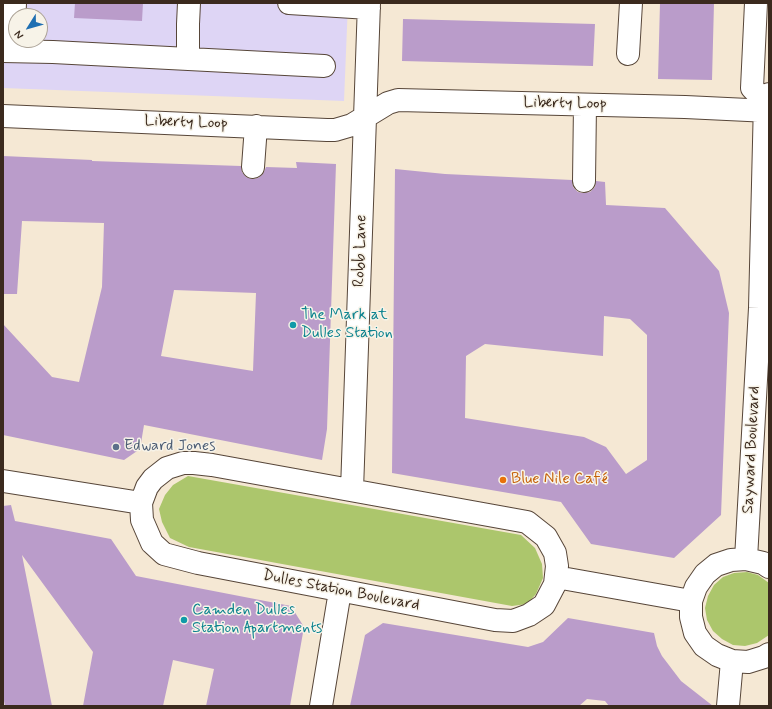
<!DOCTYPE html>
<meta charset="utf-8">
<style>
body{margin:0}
#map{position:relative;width:772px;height:709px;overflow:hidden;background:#f5e8d4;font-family:Mynerve,sans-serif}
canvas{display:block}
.frame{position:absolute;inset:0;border:4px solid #3b2a1e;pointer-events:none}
.north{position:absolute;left:8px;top:8px;width:40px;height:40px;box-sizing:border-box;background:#f7f3e8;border:1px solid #aca397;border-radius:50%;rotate:233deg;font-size:11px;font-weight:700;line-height:16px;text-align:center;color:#3b2a1e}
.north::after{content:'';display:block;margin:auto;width:14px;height:18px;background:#1f6fb2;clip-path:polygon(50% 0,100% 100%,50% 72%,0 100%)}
</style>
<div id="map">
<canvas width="772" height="709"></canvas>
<div class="frame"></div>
<div class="north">N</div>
</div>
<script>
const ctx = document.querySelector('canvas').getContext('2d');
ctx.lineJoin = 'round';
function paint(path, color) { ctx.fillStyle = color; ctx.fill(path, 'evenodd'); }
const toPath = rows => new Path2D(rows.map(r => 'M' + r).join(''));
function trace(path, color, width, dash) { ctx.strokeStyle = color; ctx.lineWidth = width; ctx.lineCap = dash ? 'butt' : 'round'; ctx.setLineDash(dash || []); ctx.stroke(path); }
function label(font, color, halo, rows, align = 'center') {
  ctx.font = font + ' Mynerve,sans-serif'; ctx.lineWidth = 3; ctx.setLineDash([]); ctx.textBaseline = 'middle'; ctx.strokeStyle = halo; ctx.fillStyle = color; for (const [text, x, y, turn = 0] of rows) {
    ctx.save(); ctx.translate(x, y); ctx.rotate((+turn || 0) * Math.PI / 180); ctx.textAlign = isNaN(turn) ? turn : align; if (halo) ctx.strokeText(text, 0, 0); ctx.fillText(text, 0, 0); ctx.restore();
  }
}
const built = toPath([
 [3,3,348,3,344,101,3,88],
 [16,16,40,16,40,40,16,40]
]);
const green = toPath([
 [188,476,521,535,535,548,542,564,543,578,536,594,527,604,512,606,189,547,170,538,162,522,159,509,165,495,173,485],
 [747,572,758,575,769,583,769,635,757,643,745,646,733,645,722,639,713,631,707,620,705,608,708,596,714,585,723,577,734,573]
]);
const building = toPath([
 [75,3,143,3,142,21,74,18],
 [660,3,714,3,712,80,658,79],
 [403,19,595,24,593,66,402,61],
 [3,156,92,160,92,161,241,166,242,172,246,177,252,179,258,178,263,174,266,167,297,168,296,162,336,164,327,429,322,460,144,425,140,449,124,460,3,435,3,324,52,377,79,382,102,287,104,223,22,221,17,294,3,294],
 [174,290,256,293,253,371,161,356],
 [395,169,445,174,572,180,573,187,578,192,583,193,590,192,595,187,596,181,605,182,606,205,665,208,719,271,729,313,721,515,674,558,591,544,561,502,392,473],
 [604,316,630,319,647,335,647,460,626,474,606,447,584,437,465,418,466,356,485,344,603,356],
 [11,505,15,521,111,539,136,576,291,606,304,627,290,706,206,706,214,669,173,660,163,706,83,706,93,652,22,555,52,706,5,706,3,696,3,506],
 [568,618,654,633,657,646,662,656,681,681,713,706,609,706,605,701,587,699,579,706,350,706,365,635,383,623,528,647,543,642]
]);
const minor = toPath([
 [289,3,369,8],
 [756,3,752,88,765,101],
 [3,51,53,52,324,66],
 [13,51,15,3],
 [628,54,631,3],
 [188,59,188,24,189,3],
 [3,116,327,130,335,130,352,125,388,103,398,100,685,107,769,111],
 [253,167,256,126],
 [584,181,585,105],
 [183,463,194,463,212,465,527,522,546,537,555,553,557,566,555,584,544,605,529,615,513,621,495,620,198,563,164,554,152,543,142,520,141,503,147,487,153,479,167,468,183,463],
 [3,481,141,503],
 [352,490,369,3],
 [746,559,760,308,765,101,769,94],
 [769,567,763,563,746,559,731,560,716,565,705,574,696,587,691,601,691,617,695,633,704,646,717,655,732,661,748,662,764,657,769,654],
 [556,577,691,601],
 [321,706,340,591],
 [728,706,732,661]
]);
const markers = [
 [293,325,4,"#0f9aa8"],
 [116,447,4,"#5c6f8a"],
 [503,480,4,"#e8710a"],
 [184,620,4,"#0f9aa8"]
];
const streetNames = [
 ["Liberty Loop",565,104,1],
 ["Liberty Loop",186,123,2],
 ["Robb Lane",361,251,-88],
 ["Sayward Boulevard",752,450,-87],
 ["Dulles Station Boulevard",341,591,11]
];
const cultureNames = [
 ["The Mark at",301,316],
 ["Dulles Station",301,334],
 ["Camden Dulles",192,611],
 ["Station Apartments",192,629]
];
const serviceNames = [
 ["Edward Jones",124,447]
];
const foodNames = [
 ["Blue Nile Café",511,480]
];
paint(built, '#ded5f5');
paint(green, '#acc66c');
paint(building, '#ba9cca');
trace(minor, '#574639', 24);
trace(minor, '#fff', 22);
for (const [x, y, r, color] of markers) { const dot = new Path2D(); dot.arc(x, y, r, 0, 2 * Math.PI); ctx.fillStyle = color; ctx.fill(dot); trace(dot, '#f7f3e8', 1.5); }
label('16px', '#3b2a1e', '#f7f3e8', streetNames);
label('16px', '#0d838f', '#f7f3e8', cultureNames, 'left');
label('16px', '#4e5e75', '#f7f3e8', serviceNames, 'left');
label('16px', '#c56008', '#f7f3e8', foodNames, 'left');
</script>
